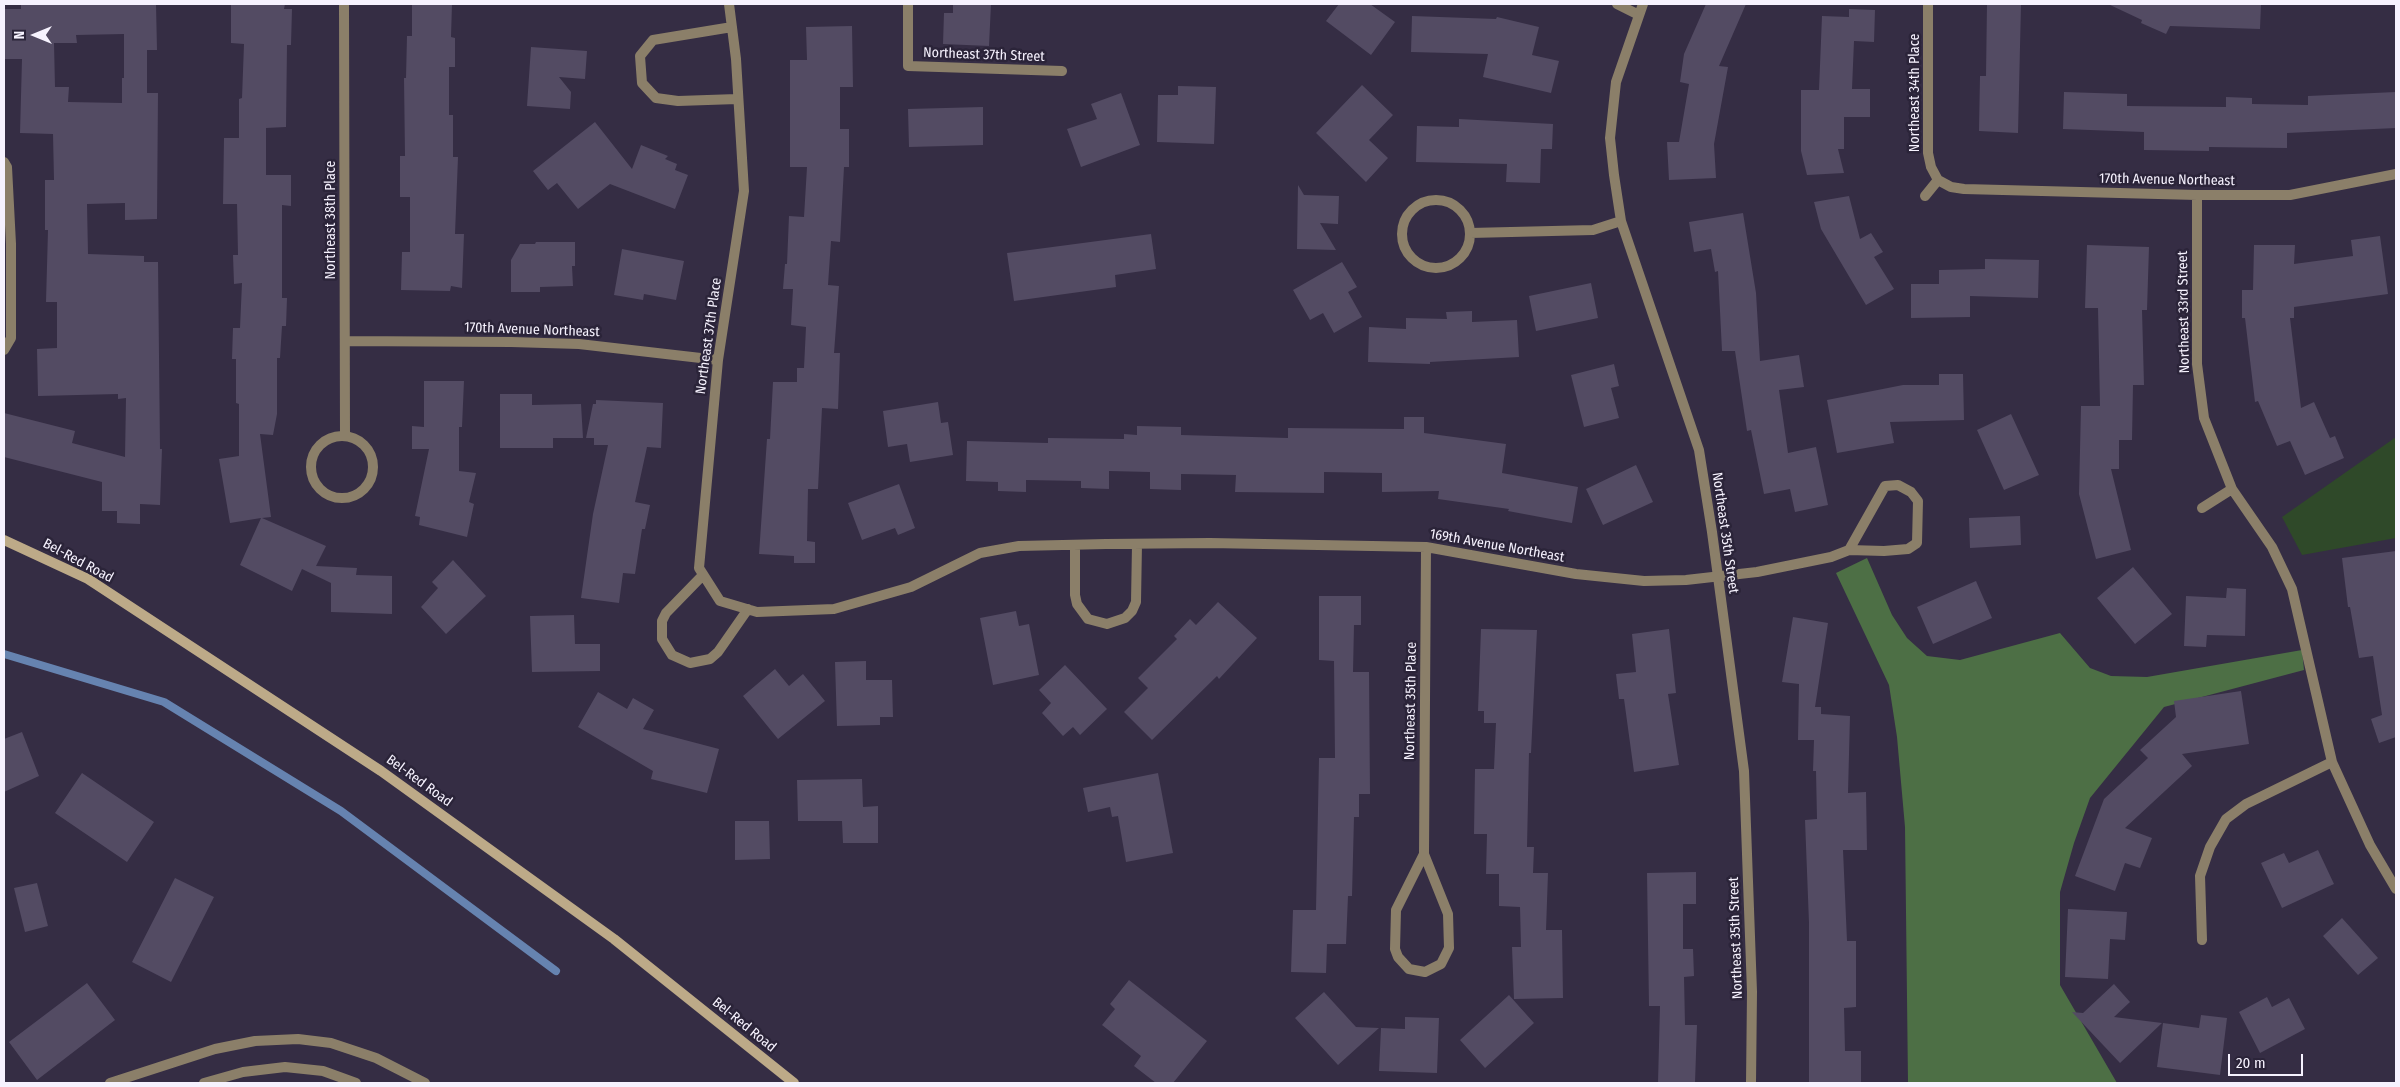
<!DOCTYPE html>
<style>
body{margin:0}
#map{position:relative;width:2400px;height:1087px;overflow:hidden;background:#352d44;font-family:"Fira Sans Condensed",sans-serif}
canvas{display:block}
.frame{position:absolute;inset:0;border:5px solid #f6f2fe;pointer-events:none}
.north{position:absolute;left:10px;top:10px;width:50px;height:50px;-webkit-text-stroke:4px #2b2439;paint-order:stroke;rotate:270deg;font-size:14px;font-weight:700;line-height:20px;text-align:center;color:#f6f2fe}
.north::after{content:'';display:block;margin:auto;width:18px;height:22px;background:#f6f2fe;clip-path:polygon(50% 0,100% 100%,50% 72%,0 100%)}
.scale{position:absolute;left:2228px;top:1054px;width:75px;height:22px;box-sizing:border-box;border:2px solid #f6f2fe;border-top:0;padding-left:6px;font-size:15px;line-height:18px;white-space:nowrap;color:#f6f2fe;-webkit-text-stroke:4px #2b2439;paint-order:stroke}
</style>
<div id="map">
<canvas width="2400" height="1087"></canvas>
<div class="frame"></div>
<div class="north">N</div>
<div class="scale">20 m</div>
</div>
<script>
const ctx = document.querySelector('canvas').getContext('2d');
ctx.lineJoin = 'round';
function paint(path, color) { ctx.fillStyle = color; ctx.fill(path, 'evenodd'); }
const toPath = rows => new Path2D(rows.map(r => 'M' + r).join(''));
function trace(path, color, width, dash) { ctx.strokeStyle = color; ctx.lineWidth = width; ctx.lineCap = dash ? 'butt' : 'round'; ctx.setLineDash(dash || []); ctx.stroke(path); }
function label(font, color, halo, rows, align = 'center') {
  ctx.font = font + ' "Fira Sans Condensed",sans-serif'; ctx.lineWidth = 5; ctx.setLineDash([]); ctx.textBaseline = 'middle'; ctx.strokeStyle = halo; ctx.fillStyle = color; for (const [text, x, y, turn = 0] of rows) {
    ctx.save(); ctx.translate(x, y); ctx.rotate((+turn || 0) * Math.PI / 180); ctx.textAlign = isNaN(turn) ? turn : align; if (halo) ctx.strokeText(text, 0, 0); ctx.fillText(text, 0, 0); ctx.restore();
  }
}
const green = toPath([
 [2396,437,2396,538,2302,555,2282,517]
]);
const forest = toPath([
 [1867,558,1892,615,1907,638,1927,656,1960,660,2060,633,2090,668,2111,676,2147,677,2302,650,2304,670,2164,707,2090,798,2074,843,2060,892,2060,985,2117,1083,1908,1083,1905,827,1897,737,1889,685,1836,573]
]);
const stream = toPath([
 [4,654,164,702,341,811,556,971]
]);
const building = toPath([
 [21,4,156,4,157,50,147,50,147,93,158,93,157,219,125,220,125,203,87,204,88,254,144,256,144,262,158,262,160,449,162,449,160,505,140,504,140,524,117,523,117,511,102,511,102,482,4,457,4,413,75,431,72,443,125,457,126,398,118,399,118,394,38,396,37,349,57,348,57,302,46,302,48,230,45,230,45,180,54,180,53,134,20,133,22,59,5,59,5,9,21,9],
 [124,34,124,78,122,78,122,103,68,102,69,87,55,87,54,43,77,43,76,35],
 [231,4,285,4,284,9,292,9,291,45,287,45,286,127,266,128,266,175,291,175,291,206,282,205,282,298,287,298,286,326,282,326,280,358,277,358,277,414,273,435,260,434,271,517,262,518,326,546,316,566,357,568,356,575,392,576,392,614,331,612,331,583,302,569,292,591,240,565,261,518,230,523,219,459,239,456,239,404,236,403,236,359,232,359,233,328,240,328,242,283,234,284,233,255,238,255,237,204,223,204,224,138,239,138,239,99,242,98,244,44,231,43],
 [412,4,452,4,451,37,455,38,455,67,449,67,449,115,453,115,453,157,458,157,455,234,464,234,462,288,451,286,450,291,401,290,402,252,410,252,410,197,400,197,400,156,405,156,404,78,406,78,407,36,412,36],
 [953,4,991,4,989,46,943,44,944,13,953,13],
 [1339,4,1370,4,1395,22,1371,55,1326,21],
 [1706,4,1746,4,1719,66,1728,67,1714,144,1716,178,1669,180,1667,142,1679,142,1689,84,1680,82,1684,54],
 [1987,4,2021,4,2018,133,1979,131,1980,76,1986,76],
 [2108,4,2261,4,2260,29,2170,26,2166,34,2141,23,2142,20],
 [1849,9,1875,10,1874,42,1854,41,1852,89,1870,89,1870,117,1844,117,1844,149,1838,149,1844,173,1807,175,1801,151,1801,90,1819,90,1822,16,1849,17],
 [1412,16,1496,19,1497,17,1539,27,1532,55,1559,61,1551,93,1483,77,1488,54,1411,52],
 [852,26,853,87,840,87,840,129,849,129,849,167,844,167,840,242,831,241,828,285,839,286,834,353,840,353,838,409,822,408,818,489,808,489,807,541,815,542,815,563,794,563,794,556,759,554,767,439,770,439,773,382,797,382,797,368,804,368,806,327,791,325,793,289,783,289,785,264,787,264,789,216,804,217,807,167,790,167,790,60,807,60,806,27],
 [531,47,587,51,585,79,559,77,571,92,570,109,527,106],
 [1362,85,1393,115,1369,140,1388,158,1366,182,1316,133],
 [1178,86,1216,87,1214,144,1157,142,1158,95,1178,95],
 [2064,92,2127,94,2127,106,2226,107,2226,97,2252,98,2252,104,2308,105,2308,96,2396,92,2396,128,2287,133,2287,148,2209,147,2209,151,2144,150,2144,132,2063,129],
 [1121,93,1140,145,1081,167,1067,129,1097,119,1091,104],
 [983,107,983,145,909,147,908,109],
 [1459,119,1553,124,1552,149,1541,149,1540,183,1506,182,1507,164,1416,162,1417,126,1459,127],
 [595,122,632,169,641,145,668,156,665,159,677,164,675,170,688,175,675,209,610,184,578,209,557,183,548,190,533,171],
 [1298,185,1304,195,1339,196,1338,224,1320,223,1336,250,1297,249],
 [1849,196,1860,239,1871,233,1883,252,1874,257,1894,289,1866,305,1821,229,1814,202],
 [1743,213,1756,293,1760,361,1799,355,1804,387,1779,390,1788,453,1816,447,1828,505,1795,512,1790,489,1764,494,1751,430,1747,431,1735,351,1722,351,1718,271,1715,272,1711,249,1694,252,1689,222],
 [1151,234,1156,269,1115,275,1116,287,1014,301,1007,253],
 [2380,236,2388,294,2294,307,2294,318,2290,318,2301,408,2314,402,2330,438,2335,436,2344,458,2305,475,2290,441,2277,446,2258,401,2255,402,2245,318,2242,318,2242,290,2253,290,2254,245,2295,245,2294,264,2353,256,2351,240],
 [536,242,575,242,575,266,572,266,573,286,540,287,540,292,511,292,511,260,520,244,535,244],
 [2087,245,2149,247,2147,310,2142,310,2144,385,2133,385,2132,440,2119,440,2119,469,2111,469,2131,550,2096,559,2079,494,2081,406,2100,406,2098,308,2085,308],
 [622,249,684,261,676,300,644,294,643,300,614,295],
 [1985,259,2039,260,2038,298,1970,296,1970,317,1911,318,1911,284,1939,284,1939,270,1985,269],
 [1342,262,1357,287,1348,292,1362,317,1334,333,1323,313,1310,320,1293,290],
 [1591,283,1598,318,1536,331,1529,296],
 [1472,311,1472,322,1517,320,1519,357,1430,362,1430,364,1368,362,1369,327,1406,329,1406,318,1447,319,1446,312],
 [1614,364,1619,386,1611,388,1619,418,1584,427,1571,375],
 [1939,374,1963,374,1964,420,1890,422,1894,443,1837,453,1827,400,1903,385,1939,385],
 [424,381,464,381,462,427,459,427,459,471,476,473,469,502,474,504,467,537,419,525,420,517,415,516,429,449,412,449,412,426,424,427],
 [500,394,532,394,532,405,581,404,583,438,553,438,553,448,500,448],
 [596,400,663,403,661,448,647,447,635,502,650,505,645,529,642,529,635,574,623,573,619,603,581,598,593,514,608,445,594,445,594,438,586,438,593,404,596,404],
 [938,402,941,423,948,422,953,455,910,462,907,444,888,447,883,411],
 [2011,414,2039,475,2004,490,1977,430],
 [1404,417,1424,417,1424,433,1506,444,1502,473,1578,487,1572,523,1508,511,1509,509,1438,499,1439,491,1382,492,1382,473,1324,472,1324,493,1235,492,1236,475,1181,474,1181,490,1150,489,1150,472,1109,471,1109,489,1081,488,1081,481,1026,480,1026,492,998,491,998,482,966,481,967,441,1048,443,1048,438,1124,439,1124,434,1137,435,1137,426,1181,427,1181,435,1288,438,1288,428,1404,429],
 [1636,465,1653,502,1603,525,1586,489],
 [899,484,915,528,898,535,895,528,862,540,848,503],
 [2020,516,2021,545,1970,548,1969,518],
 [2396,551,2396,737,2379,743,2371,719,2382,715,2373,656,2359,658,2350,607,2348,607,2342,558],
 [453,560,486,596,446,634,421,607,438,588,432,582],
 [2133,567,2172,614,2135,644,2097,598],
 [1976,581,1992,618,1933,644,1917,607],
 [2227,588,2246,589,2245,636,2207,635,2206,647,2184,646,2186,596,2226,598],
 [1319,596,1361,596,1361,625,1354,625,1353,672,1369,672,1370,794,1359,794,1359,817,1354,817,1352,896,1348,896,1346,944,1327,944,1326,973,1291,972,1293,910,1316,910,1319,758,1335,758,1334,661,1319,660],
 [1218,602,1257,638,1219,679,1217,676,1152,740,1124,712,1148,688,1138,678,1177,639,1174,636,1190,619,1196,625],
 [1016,611,1019,626,1029,624,1039,675,993,685,980,618],
 [574,615,575,644,600,644,600,671,532,672,530,616],
 [1793,617,1828,623,1815,707,1821,707,1821,714,1850,716,1848,793,1866,792,1867,850,1843,850,1847,941,1856,941,1856,1007,1844,1008,1845,1051,1861,1051,1861,1083,1809,1083,1809,923,1805,820,1817,819,1816,771,1813,771,1814,740,1798,740,1799,684,1782,682],
 [1481,629,1537,630,1531,753,1529,753,1527,847,1534,847,1533,873,1548,873,1546,930,1562,930,1563,998,1514,999,1512,947,1521,947,1520,907,1499,906,1499,874,1486,874,1487,834,1474,834,1475,769,1494,769,1496,723,1484,723,1484,711,1478,711],
 [1669,629,1676,693,1668,694,1679,765,1634,772,1624,699,1619,699,1616,674,1636,672,1632,634],
 [866,661,866,680,892,680,893,717,880,717,880,725,837,726,835,662],
 [1065,665,1107,709,1080,735,1073,727,1063,736,1042,713,1051,703,1039,690],
 [775,669,789,686,803,674,825,701,778,739,743,696],
 [2241,691,2249,744,2182,754,2192,766,2125,828,2152,838,2140,868,2125,863,2115,891,2075,876,2104,799,2148,758,2140,750,2176,717,2174,701],
 [598,692,627,709,633,698,654,710,643,729,719,749,707,793,651,779,653,771,578,727],
 [22,732,39,776,4,792,4,739],
 [82,773,154,822,127,862,55,813],
 [1158,773,1173,853,1126,862,1118,816,1112,817,1110,807,1088,812,1083,788],
 [862,779,863,807,878,806,878,843,843,843,842,821,798,821,797,780],
 [735,821,769,821,770,859,735,860],
 [2318,850,2334,884,2282,908,2261,863,2284,853,2289,863],
 [1696,872,1696,904,1683,904,1683,949,1693,949,1694,976,1684,977,1685,1025,1697,1025,1695,1083,1658,1083,1660,1006,1649,1006,1647,873],
 [175,878,214,897,171,982,132,962],
 [37,883,48,926,25,932,14,888],
 [2068,909,2127,912,2125,940,2110,939,2108,979,2065,977],
 [2342,918,2378,958,2358,975,2323,936],
 [1129,980,1207,1041,1173,1083,1156,1083,1134,1066,1141,1056,1102,1025,1115,1009,1110,1004],
 [87,983,115,1020,37,1080,9,1042],
 [2114,984,2130,1002,2114,1017,2162,1023,2120,1063,2072,1012,2083,1013],
 [1324,992,1356,1027,1379,1028,1338,1065,1295,1018],
 [1509,995,1534,1023,1485,1068,1460,1040],
 [2267,997,2272,1007,2289,998,2305,1029,2260,1053,2239,1012],
 [2201,1015,2227,1018,2220,1075,2157,1067,2163,1023,2199,1028],
 [1405,1017,1439,1018,1437,1073,1379,1071,1381,1028,1405,1029]
]);
const street = toPath([
 [344,4,345,436],
 [729,4,736,59,744,191,718,360,699,568,720,601,757,612,834,609,911,587,980,553,1019,546,1106,544,1210,543,1426,547,1576,574,1644,581,1686,580,1757,572,1831,557,1849,550,1884,551,1908,549,1917,543,1918,501,1911,492,1898,485,1885,486,1849,550],
 [908,4,908,66,1062,71],
 [1617,4,1639,15],
 [1643,4,1616,82,1610,138,1614,175,1621,221,1699,450,1712,532,1744,771,1752,992,1751,1083],
 [1928,4,1928,153,1931,167,1938,180],
 [732,27,653,40,640,56,642,83,656,98,678,101,737,99],
 [4,162,7,167,11,244,11,338,4,350],
 [1938,180,1951,187,1964,189,2197,195,2290,195,2396,174],
 [2197,195,2197,364,2204,418,2232,489,2272,547,2292,589,2332,762,2370,845,2396,889],
 [1925,196,1938,180],
 '1402 234a34 34 0 1 1 68 0a34 34 0 1 1-68 0Z',
 [1470,233,1593,230,1621,221],
 [345,341,511,342,579,344,718,360],
 '311 467a31 31 0 1 1 62 0a31 31 0 1 1-62 0Z',
 [2202,508,2232,489],
 [1075,545,1075,595,1077,604,1088,619,1107,624,1125,618,1132,611,1136,602,1137,544],
 [703,575,666,613,662,621,662,639,672,655,690,663,710,659,718,652,748,609],
 [1424,854,1396,910,1395,949,1398,957,1409,969,1425,972,1441,964,1449,948,1448,914,1424,854,1426,547],
 [2202,940,2200,876,2210,847,2226,819,2246,804,2332,762],
 [110,1083,215,1049,255,1041,298,1039,331,1043,376,1058,425,1083],
 [204,1083,243,1072,285,1067,323,1071,356,1083]
]);
const secondary = toPath([
 [4,540,88,579,381,771,614,939,794,1083]
]);
const streetNames = [
 ["Northeast 37th Street",984,55,2],
 ["Northeast 34th Place",1915,93,-90],
 ["170th Avenue Northeast",2167,180,1],
 ["Northeast 38th Place",331,220,-90],
 ["Northeast 33rd Street",2184,312,-91],
 ["170th Avenue Northeast",532,330,2],
 ["Northeast 37th Place",709,336,-82],
 ["Northeast 35th Street",1725,533,82],
 ["169th Avenue Northeast",1497,546,10],
 ["Bel-Red Road",78,561,28],
 ["Northeast 35th Place",1411,701,-89],
 ["Bel-Red Road",419,781,36],
 ["Northeast 35th Street",1736,938,-92],
 ["Bel-Red Road",744,1025,39]
];
paint(green, '#2f4929');
paint(forest, '#4d6f45');
trace(stream, '#6683b0', 8);
paint(building, '#534b63');
trace(street, '#8b7f69', 10);
trace(secondary, '#bdaa88', 10);
label('14px', '#f6f2fe', '#2b2439', streetNames);
</script>
